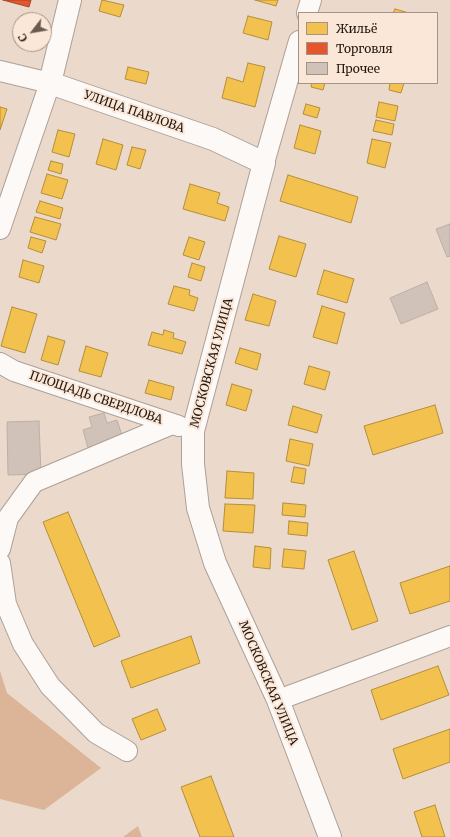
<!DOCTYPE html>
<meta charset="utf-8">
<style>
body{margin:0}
#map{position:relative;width:450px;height:837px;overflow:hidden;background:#ebd9cc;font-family:Merriweather,serif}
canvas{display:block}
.legend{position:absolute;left:298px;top:12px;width:140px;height:72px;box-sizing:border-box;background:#fbe7d8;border:1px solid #a49487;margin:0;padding:5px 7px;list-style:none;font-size:12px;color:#22170e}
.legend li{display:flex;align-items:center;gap:8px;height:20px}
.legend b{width:20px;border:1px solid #a49487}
.north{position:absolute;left:12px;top:12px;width:40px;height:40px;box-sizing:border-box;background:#fbe7d8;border:1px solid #a49487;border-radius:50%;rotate:239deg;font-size:11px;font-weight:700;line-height:16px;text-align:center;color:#22170e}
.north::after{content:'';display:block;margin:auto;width:14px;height:18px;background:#685b50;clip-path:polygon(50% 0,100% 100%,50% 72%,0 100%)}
</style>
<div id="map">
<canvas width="450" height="837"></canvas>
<ul class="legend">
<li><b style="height:11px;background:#f2c14e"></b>Жильё</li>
<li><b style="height:11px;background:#e4572e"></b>Торговля</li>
<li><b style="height:11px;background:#d0c2b8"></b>Прочее</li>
</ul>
<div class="north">С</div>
</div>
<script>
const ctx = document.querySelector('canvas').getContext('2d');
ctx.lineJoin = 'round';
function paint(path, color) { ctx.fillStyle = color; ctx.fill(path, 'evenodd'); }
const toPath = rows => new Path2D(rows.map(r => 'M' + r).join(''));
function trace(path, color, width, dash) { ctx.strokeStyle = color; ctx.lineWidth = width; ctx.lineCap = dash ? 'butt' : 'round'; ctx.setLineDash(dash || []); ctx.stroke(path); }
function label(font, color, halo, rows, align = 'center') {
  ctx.font = font + ' Merriweather,serif'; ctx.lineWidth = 4; ctx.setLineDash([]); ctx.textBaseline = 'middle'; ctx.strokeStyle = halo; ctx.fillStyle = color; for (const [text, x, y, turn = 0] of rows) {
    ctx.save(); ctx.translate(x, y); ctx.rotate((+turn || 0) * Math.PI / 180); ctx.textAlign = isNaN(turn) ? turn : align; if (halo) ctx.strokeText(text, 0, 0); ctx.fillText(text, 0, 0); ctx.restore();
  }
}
const forest = toPath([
 [0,671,7,693,101,768,44,810,0,799],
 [138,826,142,837,123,837]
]);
const homes = toPath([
 [102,0,124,5,120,17,99,11,102,0],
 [255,0,278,0,276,6,255,0],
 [395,9,409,13,393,13,395,9],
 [248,16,272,22,268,40,243,33,248,16],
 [248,63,265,67,255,107,222,98,227,77,243,82,248,63],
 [128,67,149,72,146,84,125,79,128,67],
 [312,83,325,83,323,90,311,87,312,83],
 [390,83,404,83,401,93,389,90,390,83],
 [379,102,398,106,395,121,376,117,379,102],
 [306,104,320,108,317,118,303,114,306,104],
 [0,107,7,109,0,130,0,107],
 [376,120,394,124,392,135,373,131,376,120],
 [300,125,321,131,315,154,294,148,300,125],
 [58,130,75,134,69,157,52,152,58,130],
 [103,139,123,145,116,170,96,164,103,139],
 [372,139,391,143,385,168,367,163,372,139],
 [132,147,146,150,140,169,127,165,132,147],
 [51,161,63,164,61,174,48,170,51,161],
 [47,174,68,180,62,199,41,193,47,174],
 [288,175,358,197,351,223,280,201,288,175],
 [190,184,220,193,217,203,229,207,225,221,183,209,190,184],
 [40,201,63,208,60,219,36,212,40,201],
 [35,217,61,224,56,240,30,232,35,217],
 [279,236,306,244,296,277,269,269,279,236],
 [31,237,46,241,42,253,28,248,31,237],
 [189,237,205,242,199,260,183,255,189,237],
 [23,260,44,266,39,283,19,277,23,260],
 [192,263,205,267,201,281,188,277,192,263],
 [324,270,354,279,347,303,317,294,324,270],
 [174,286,190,290,189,295,198,298,194,311,168,304,174,286],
 [253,294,276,301,269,326,245,320,253,294],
 [322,306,345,313,337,344,313,337,322,306],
 [12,307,37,314,25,353,1,346,12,307],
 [164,330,174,333,173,338,186,342,182,354,148,345,152,332,163,335,164,330],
 [48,336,65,341,58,365,41,360,48,336],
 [86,346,108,353,101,377,79,371,86,346],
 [240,348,261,354,257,370,235,363,240,348],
 [309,366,330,372,325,390,304,384,309,366],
 [149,380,174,387,171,400,145,393,149,380],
 [232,384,252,390,246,411,226,405,232,384],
 [435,405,443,433,373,455,364,426,435,405],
 [293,406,322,415,317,433,288,425,293,406],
 [290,439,313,444,309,466,286,461,290,439],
 [294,467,306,469,304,484,291,482,294,467],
 [227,471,254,473,253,499,225,498,227,471],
 [283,503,306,505,305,517,282,515,283,503],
 [225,504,255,505,253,533,223,531,225,504],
 [68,512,120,636,94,647,43,522,68,512],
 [289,521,308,523,307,536,288,534,289,521],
 [255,546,271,548,270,569,253,567,255,546],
 [284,549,306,551,304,569,282,567,284,549],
 [354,551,378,621,352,630,328,560,354,551],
 [450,566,450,601,410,614,400,583,450,566],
 [191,636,200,663,131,688,121,661,191,636],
 [438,666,449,695,381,720,371,690,438,666],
 [157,709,166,730,141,740,132,719,157,709],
 [450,729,450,762,403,779,393,749,450,729],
 [211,776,234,837,200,837,181,787,211,776],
 [435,805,445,837,422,837,414,812,435,805]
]);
const shops = toPath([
 [3,0,31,0,29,7,3,0]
]);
const building = toPath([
 [450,224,450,256,447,257,436,229,450,224],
 [427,282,438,309,401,324,390,298,427,282],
 [104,413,107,423,117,420,123,438,88,448,83,430,92,427,89,417,104,413],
 [39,421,41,474,8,475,7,422,39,421]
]);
const minor = toPath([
 [307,13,311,0],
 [0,71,50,83,0,229],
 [264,163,299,41],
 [0,363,14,371,179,426],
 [0,549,8,518,34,482,172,424],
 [0,563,6,604,23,644,50,686,96,733,127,751],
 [278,700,450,636]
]);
const major = toPath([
 [70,0,50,83,213,139,264,163,193,431,193,464,198,508,215,563,278,700,330,837]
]);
const streetNames = [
 ["УЛИЦА ПАВЛОВА",134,112,19],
 ["МОСКОВСКАЯ УЛИЦА",212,363,-75],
 ["ПЛОЩАДЬ СВЕРДЛОВА",96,398,19],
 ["МОСКОВСКАЯ УЛИЦА",268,683,67]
];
paint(forest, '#dcb598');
paint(homes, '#f2c14e');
trace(homes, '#b48e3b', 1);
paint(shops, '#e4572e');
trace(shops, '#aa4424', 1);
paint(building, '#d0c2b8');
trace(building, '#bdafa4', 1);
trace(minor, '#ada096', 22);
trace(major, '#ada096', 24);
trace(minor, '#fcf9f7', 20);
trace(major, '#fcf9f7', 22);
label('12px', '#22170e', '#fbe7d8', streetNames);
</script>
